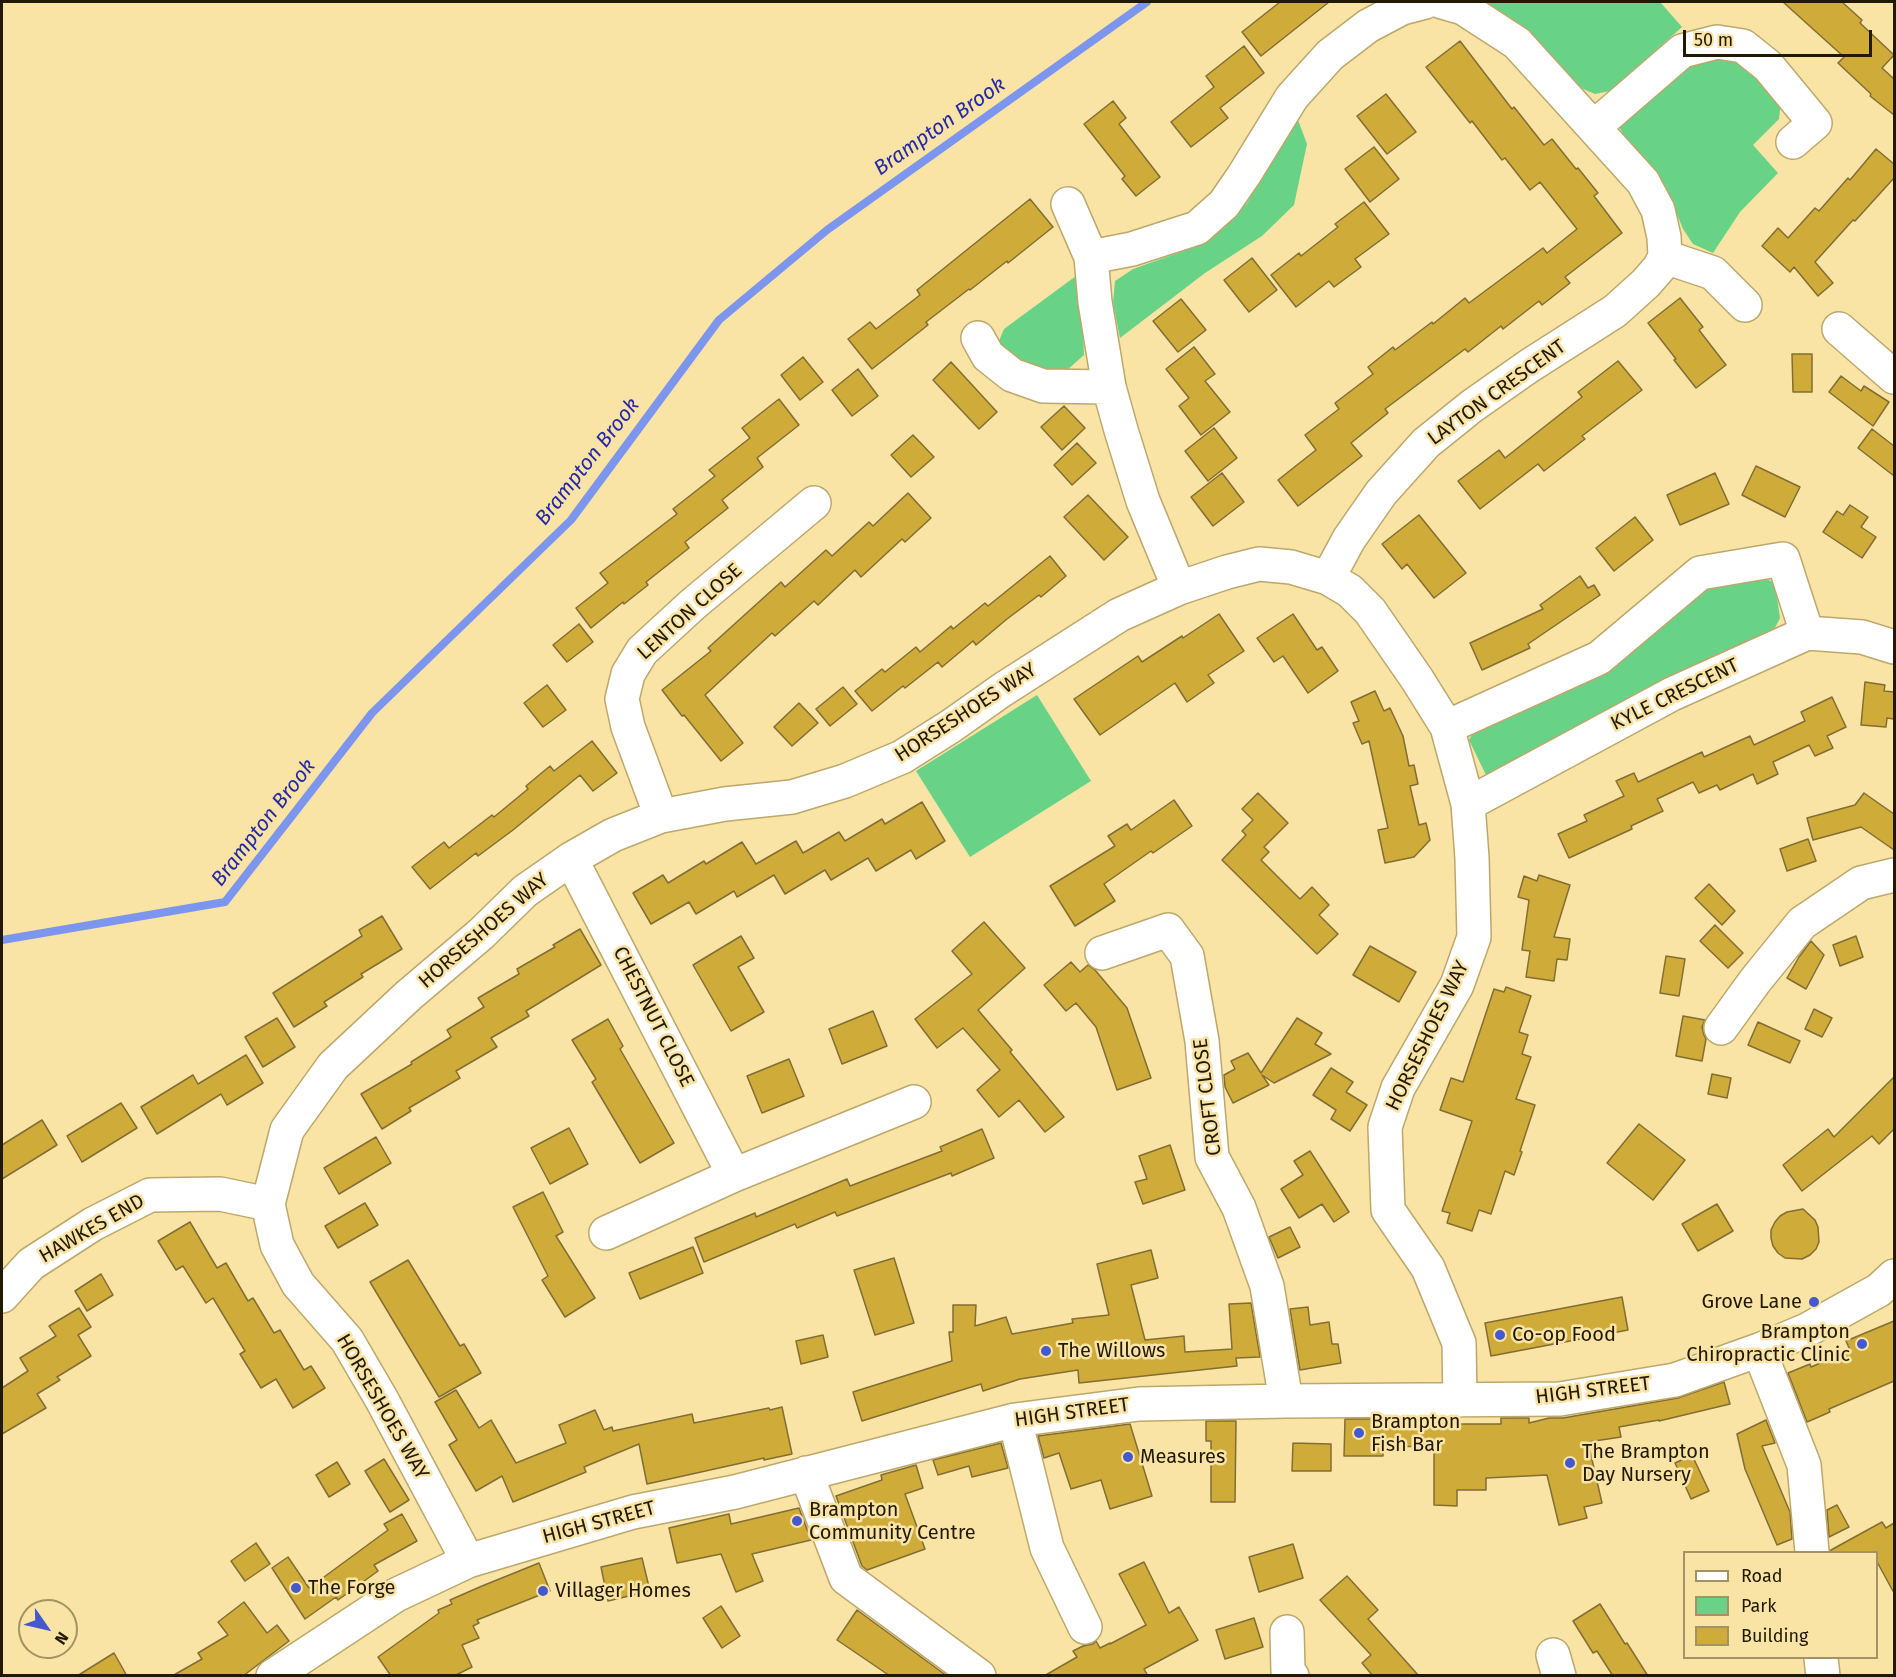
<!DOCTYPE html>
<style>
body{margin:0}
#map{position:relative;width:1896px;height:1677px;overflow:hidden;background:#f9e3a5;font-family:"Fira Sans",sans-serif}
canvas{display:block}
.frame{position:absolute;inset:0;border:3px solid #211902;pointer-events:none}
.legend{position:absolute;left:1683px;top:1551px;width:195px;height:108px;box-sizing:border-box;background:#f9e3a5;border:2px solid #a39264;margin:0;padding:8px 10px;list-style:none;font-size:18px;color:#211902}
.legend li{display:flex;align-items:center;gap:12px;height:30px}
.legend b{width:30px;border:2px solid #a39264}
.north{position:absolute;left:18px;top:1599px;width:60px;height:60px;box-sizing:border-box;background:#f9e3a5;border:2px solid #a39264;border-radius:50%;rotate:124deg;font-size:16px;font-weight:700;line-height:24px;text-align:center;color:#211902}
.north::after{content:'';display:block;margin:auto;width:21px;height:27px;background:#4359cd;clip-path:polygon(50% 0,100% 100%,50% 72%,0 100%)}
.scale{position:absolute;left:1683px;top:30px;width:189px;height:27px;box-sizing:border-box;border:3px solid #211902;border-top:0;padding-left:8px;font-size:18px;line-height:21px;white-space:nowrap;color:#211902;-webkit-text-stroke:4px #f9e3a5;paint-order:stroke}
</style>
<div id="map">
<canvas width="1896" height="1677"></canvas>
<div class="frame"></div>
<ul class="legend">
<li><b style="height:8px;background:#fff"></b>Road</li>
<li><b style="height:16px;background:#68d386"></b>Park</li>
<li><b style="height:16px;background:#cfab39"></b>Building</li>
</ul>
<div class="north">N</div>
<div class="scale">50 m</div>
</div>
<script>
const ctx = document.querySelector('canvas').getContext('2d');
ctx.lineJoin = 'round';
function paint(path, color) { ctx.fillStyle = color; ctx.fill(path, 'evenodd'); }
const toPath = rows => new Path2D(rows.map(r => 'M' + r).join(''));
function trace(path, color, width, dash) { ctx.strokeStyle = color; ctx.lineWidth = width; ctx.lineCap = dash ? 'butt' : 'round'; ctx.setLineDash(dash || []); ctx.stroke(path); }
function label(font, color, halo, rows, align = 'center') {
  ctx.font = font + ' "Fira Sans",sans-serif'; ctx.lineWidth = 5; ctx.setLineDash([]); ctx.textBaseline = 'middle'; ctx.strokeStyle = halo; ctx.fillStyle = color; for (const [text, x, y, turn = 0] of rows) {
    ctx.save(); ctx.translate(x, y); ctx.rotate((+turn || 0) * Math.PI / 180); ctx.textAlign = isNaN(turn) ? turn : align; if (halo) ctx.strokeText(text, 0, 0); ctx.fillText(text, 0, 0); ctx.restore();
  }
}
const green = toPath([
 [1482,2,1660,2,1682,27,1610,91,1595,94,1574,85],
 [1704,53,1744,62,1781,101,1779,119,1753,145,1778,173,1740,212,1713,253,1693,244,1683,229,1670,197,1632,150,1618,125],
 [1298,120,1307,144,1294,205,1262,236,1205,273,1120,338,1113,303,1115,281,1133,269,1192,248,1223,225,1247,203,1268,165],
 [1076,276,1082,303,1084,355,1066,371,1040,374,996,348,1004,329],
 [1758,573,1775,584,1780,618,1770,638,1487,777,1469,740,1478,724,1708,585],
 [1037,695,1091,781,970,857,916,771]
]);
const stream = toPath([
 [2,940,225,902,372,713,571,520,719,320,827,230,1147,2]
]);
const building = toPath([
 [1280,2,1329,2,1261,56,1242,32,1280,2],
 [1783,2,1842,2,1862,20,1860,23,1894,55,1882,68,1894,79,1894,115,1870,96,1871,94,1838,63,1844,57,1783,2],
 [1460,41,1512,109,1514,107,1544,145,1552,139,1576,169,1578,168,1598,193,1594,196,1622,233,1565,277,1570,283,1542,305,1539,301,1503,329,1501,326,1468,352,1465,349,1385,409,1388,413,1351,443,1362,456,1298,506,1278,480,1316,450,1305,435,1339,409,1335,403,1373,374,1368,367,1393,347,1395,350,1432,322,1433,324,1465,298,1469,303,1543,248,1547,253,1577,229,1540,182,1530,190,1505,158,1502,160,1472,121,1470,123,1426,67,1460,41],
 [1244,46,1264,73,1220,108,1228,118,1191,147,1171,122,1214,87,1206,76,1244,46],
 [1386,94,1416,132,1387,154,1357,116,1386,94],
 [1113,101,1126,118,1119,124,1160,177,1136,196,1122,179,1125,176,1084,124,1113,101],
 [1374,147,1399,179,1370,202,1345,169,1374,147],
 [1876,149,1894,164,1894,178,1855,221,1853,220,1815,262,1833,283,1818,296,1794,267,1790,272,1762,246,1778,228,1788,238,1815,208,1819,211,1848,178,1850,180,1876,149],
 [1030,199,1053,227,1008,263,1007,261,970,290,969,289,926,322,928,325,872,369,848,339,870,322,876,329,920,295,917,290,1030,199],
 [1364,202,1389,234,1355,259,1361,267,1334,287,1329,281,1296,307,1271,275,1299,253,1301,256,1338,227,1335,224,1364,202],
 [1252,258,1277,290,1249,312,1224,280,1252,258],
 [1680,298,1703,327,1699,330,1726,365,1696,388,1674,360,1676,359,1648,323,1680,298],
 [1181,299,1206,330,1178,352,1153,321,1181,299],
 [1194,347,1215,374,1205,381,1230,412,1201,435,1179,406,1189,398,1166,369,1194,347],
 [1792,354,1812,354,1812,392,1793,392,1792,354],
 [803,357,823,382,800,400,781,375,803,357],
 [1618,361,1642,390,1582,436,1585,439,1544,471,1538,464,1480,509,1458,481,1499,450,1505,458,1582,397,1578,392,1618,361],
 [951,362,997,412,979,429,933,380,951,362],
 [858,369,878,396,852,416,832,390,858,369],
 [1841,376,1861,391,1864,386,1889,402,1873,426,1829,392,1841,376],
 [779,399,799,425,757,458,763,467,722,500,728,508,685,542,689,548,646,582,648,585,624,604,623,602,591,628,576,608,608,583,600,573,677,514,673,509,715,476,709,470,750,438,742,428,779,399],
 [1064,406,1085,428,1062,450,1041,427,1064,406],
 [1214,428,1237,458,1208,481,1185,451,1214,428],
 [1872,429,1894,446,1894,476,1858,448,1872,429],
 [913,435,934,457,911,477,891,455,913,435],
 [1077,443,1096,463,1072,485,1054,465,1077,443],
 [1756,466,1800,487,1785,517,1742,495,1756,466],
 [1222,473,1244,502,1213,526,1191,497,1222,473],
 [1715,473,1729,504,1680,525,1667,495,1715,473],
 [908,493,931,518,905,542,902,539,861,577,855,570,818,605,814,601,775,636,772,633,705,695,743,743,721,761,684,715,682,716,662,690,711,651,708,648,781,582,785,587,826,550,832,556,869,522,873,526,908,493],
 [1088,495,1128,537,1104,560,1064,517,1088,495],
 [1850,505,1868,517,1861,527,1876,537,1862,558,1823,532,1837,511,1843,515,1850,505],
 [1419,515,1466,573,1434,598,1407,564,1402,569,1382,544,1419,515],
 [1635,517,1653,540,1614,571,1596,548,1635,517],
 [1050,556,1066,576,1041,597,1039,595,1007,619,976,645,973,641,942,667,938,662,905,688,903,686,872,711,855,691,882,669,885,672,916,647,920,652,951,626,953,629,985,603,988,606,1050,556],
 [1580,576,1588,588,1594,585,1600,595,1528,644,1530,648,1482,670,1470,643,1543,609,1540,605,1580,576],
 [1219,614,1244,651,1208,675,1214,683,1187,702,1175,683,1100,735,1074,699,1138,656,1142,662,1182,636,1183,638,1219,614],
 [1293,614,1317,650,1322,647,1338,671,1308,693,1283,656,1274,662,1257,638,1293,614],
 [579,624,593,642,567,662,553,645,579,624],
 [1865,682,1885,685,1884,691,1894,692,1894,719,1887,718,1886,727,1861,725,1865,682],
 [547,685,566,710,543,727,524,703,547,685],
 [843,687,857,704,830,726,816,709,843,687],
 [1375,691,1384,711,1390,708,1403,736,1409,766,1414,765,1418,784,1410,786,1419,825,1426,823,1430,840,1414,857,1385,863,1378,830,1388,828,1369,741,1362,744,1353,723,1359,721,1351,702,1375,691],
 [1832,697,1846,727,1827,736,1833,748,1815,756,1809,745,1773,762,1778,774,1757,784,1753,774,1720,790,1717,785,1699,793,1693,782,1657,799,1663,811,1631,826,1632,829,1569,858,1558,834,1587,821,1584,815,1624,796,1616,781,1634,773,1638,782,1702,752,1704,757,1750,736,1754,745,1805,721,1801,712,1832,697],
 [799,703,818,723,792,746,774,727,799,703],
 [592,741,617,773,593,791,580,775,513,830,478,856,476,853,430,889,412,867,444,842,449,848,492,815,494,817,528,789,526,786,550,766,554,771,592,741],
 [1258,793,1288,823,1264,847,1269,852,1261,860,1300,899,1312,887,1329,905,1319,915,1338,934,1317,954,1222,860,1246,835,1242,831,1253,820,1242,809,1258,793],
 [1864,793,1894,814,1894,850,1861,827,1813,840,1807,818,1855,805,1864,793],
 [1174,800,1192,826,1153,853,1151,851,1104,884,1115,901,1075,926,1050,886,1115,846,1108,836,1127,824,1131,830,1174,800],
 [922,802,945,841,916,859,911,850,876,871,868,858,831,880,825,870,785,894,774,875,737,897,734,891,696,914,689,902,651,924,633,893,663,875,668,883,704,861,706,864,742,842,756,864,796,841,803,853,839,832,845,841,882,819,885,824,922,802],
 [1808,839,1816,861,1787,871,1780,849,1808,839],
 [1539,875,1570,885,1554,937,1570,939,1567,960,1557,959,1554,981,1526,977,1530,951,1522,950,1529,900,1518,897,1524,876,1537,881,1539,875],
 [1709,884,1735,911,1722,925,1695,898,1709,884],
 [382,916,402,949,361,974,363,977,324,1002,327,1006,294,1027,273,993,362,936,359,930,382,916],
 [984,922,1025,968,978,1010,1012,1050,1010,1052,1064,1117,1045,1132,1019,1100,999,1117,977,1090,1000,1070,963,1028,937,1048,915,1019,972,974,952,951,984,922],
 [1715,925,1743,953,1728,968,1700,941,1715,925],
 [580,929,601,965,526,1011,529,1016,491,1038,497,1047,456,1071,460,1078,409,1108,411,1111,382,1129,361,1094,412,1064,411,1062,451,1037,447,1030,484,1007,478,998,519,974,517,969,555,947,553,945,580,929],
 [741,936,754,958,738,967,764,1012,731,1031,693,965,741,936],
 [1856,936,1863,957,1840,966,1833,945,1856,936],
 [1811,941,1824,955,1806,989,1787,978,1799,957,1811,941],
 [1370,946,1416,972,1399,1002,1353,975,1370,946],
 [1666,956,1685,959,1679,996,1660,993,1666,956],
 [1071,962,1080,972,1088,965,1095,970,1127,1008,1151,1078,1117,1090,1096,1027,1076,1003,1066,1011,1044,985,1071,962],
 [1506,987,1531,996,1519,1032,1528,1035,1522,1054,1531,1057,1516,1099,1535,1105,1520,1151,1522,1152,1514,1175,1505,1171,1491,1214,1479,1210,1472,1231,1447,1223,1450,1213,1442,1211,1472,1121,1440,1110,1451,1078,1463,1082,1494,989,1504,992,1506,987],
 [1814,1009,1832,1018,1822,1037,1805,1029,1814,1009],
 [873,1011,887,1046,842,1064,829,1029,873,1011],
 [1683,1016,1705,1020,1702,1027,1704,1035,1706,1039,1702,1061,1676,1056,1683,1016],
 [277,1018,295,1047,263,1067,245,1037,277,1018],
 [1297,1018,1322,1033,1315,1044,1331,1054,1274,1083,1262,1075,1269,1085,1233,1103,1225,1087,1224,1075,1235,1069,1231,1061,1248,1053,1261,1073,1297,1018],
 [608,1019,623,1046,620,1049,674,1143,640,1163,592,1082,596,1079,572,1040,608,1019],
 [1758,1022,1800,1041,1790,1063,1748,1045,1758,1022],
 [246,1055,263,1083,227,1105,221,1094,157,1134,141,1107,193,1075,198,1084,246,1055],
 [789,1059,804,1096,762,1113,747,1076,789,1059],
 [1331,1068,1353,1082,1346,1092,1367,1105,1350,1131,1331,1119,1336,1110,1313,1095,1331,1068],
 [1712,1074,1731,1078,1727,1098,1708,1094,1712,1074],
 [1894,1077,1894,1129,1879,1144,1872,1136,1802,1191,1783,1165,1828,1129,1834,1137,1894,1077],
 [121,1103,137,1128,82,1162,67,1136,121,1103],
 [42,1120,57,1145,2,1179,2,1145,42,1120],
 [1639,1124,1685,1160,1653,1200,1607,1163,1639,1124],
 [569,1128,588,1164,550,1184,531,1148,569,1128],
 [982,1129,994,1158,952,1176,951,1173,837,1216,835,1212,797,1228,795,1224,704,1262,695,1238,755,1213,756,1217,847,1179,850,1186,942,1151,940,1147,982,1129],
 [376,1137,391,1163,339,1194,324,1168,376,1137],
 [1170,1145,1185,1190,1143,1204,1135,1182,1147,1179,1139,1156,1170,1145],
 [1310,1151,1349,1212,1334,1222,1322,1204,1299,1218,1281,1189,1303,1175,1294,1161,1310,1151],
 [543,1192,563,1232,556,1236,595,1298,565,1317,542,1280,548,1276,513,1207,543,1192],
 [365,1203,378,1225,338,1248,325,1226,365,1203],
 [1717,1204,1733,1231,1698,1251,1682,1224,1717,1204],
 [1803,1209,1815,1220,1818,1227,1819,1242,1816,1249,1810,1255,1802,1259,1785,1258,1778,1253,1773,1246,1771,1238,1771,1230,1775,1222,1780,1216,1787,1212,1803,1209],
 [190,1222,217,1268,226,1263,248,1301,253,1298,274,1333,280,1330,304,1370,311,1366,325,1388,293,1408,276,1379,261,1388,240,1354,245,1351,213,1298,206,1303,183,1266,176,1270,158,1241,190,1222],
 [1290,1227,1300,1247,1278,1258,1269,1237,1290,1227],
 [693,1247,703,1273,640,1299,629,1273,693,1247],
 [1151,1250,1158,1278,1131,1285,1145,1340,1184,1336,1185,1352,1232,1349,1229,1304,1251,1303,1260,1357,1236,1358,1237,1366,1079,1383,1078,1370,1020,1379,983,1391,981,1384,862,1421,853,1392,952,1361,949,1332,953,1332,953,1305,976,1305,975,1326,1006,1317,1012,1334,1073,1323,1072,1319,1109,1315,1097,1264,1151,1250],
 [894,1258,914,1323,875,1335,854,1270,894,1258],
 [408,1260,460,1346,464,1344,481,1373,439,1397,370,1282,408,1260],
 [101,1274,113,1295,87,1311,75,1291,101,1274],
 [1622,1297,1628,1330,1491,1356,1485,1323,1622,1297],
 [1308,1307,1310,1325,1329,1322,1332,1344,1338,1344,1341,1363,1300,1370,1290,1309,1308,1307],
 [79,1308,91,1327,78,1335,91,1356,57,1377,60,1380,37,1394,46,1408,2,1434,2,1388,28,1371,20,1358,56,1336,49,1326,79,1308],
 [1894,1321,1894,1381,1829,1409,1830,1412,1807,1422,1788,1373,1810,1364,1811,1367,1850,1350,1846,1341,1894,1321],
 [823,1335,828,1357,801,1364,796,1341,823,1335],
 [1724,1382,1730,1404,1659,1421,1659,1420,1619,1427,1621,1437,1588,1442,1602,1503,1584,1507,1587,1518,1559,1525,1547,1475,1486,1478,1486,1490,1457,1490,1457,1506,1434,1505,1434,1446,1383,1447,1383,1456,1344,1456,1345,1419,1384,1419,1384,1424,1501,1424,1501,1418,1529,1418,1529,1423,1549,1418,1563,1418,1678,1398,1724,1382],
 [456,1390,479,1428,491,1420,516,1463,566,1443,559,1425,595,1410,604,1430,612,1427,613,1431,692,1414,694,1423,769,1408,770,1410,782,1407,792,1454,764,1460,764,1458,647,1484,639,1444,584,1467,586,1472,513,1502,502,1476,476,1491,449,1445,457,1440,435,1402,456,1390],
 [1766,1420,1775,1443,1762,1446,1790,1512,1792,1539,1777,1545,1745,1469,1737,1434,1766,1420],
 [1206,1421,1236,1421,1235,1502,1211,1502,1211,1441,1206,1441,1206,1421],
 [1130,1424,1152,1496,1110,1509,1101,1480,1071,1489,1059,1453,1044,1458,1038,1436,1130,1424],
 [1001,1443,1008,1468,972,1477,969,1466,938,1475,933,1460,1001,1443],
 [1293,1443,1331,1444,1331,1471,1292,1471,1293,1443],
 [1692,1455,1709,1491,1691,1499,1675,1463,1692,1455],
 [384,1459,409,1500,390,1512,365,1471,384,1459],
 [337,1462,350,1484,329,1497,316,1475,337,1462],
 [916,1465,923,1488,905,1494,925,1549,867,1570,862,1566,836,1496,882,1480,881,1475,916,1465],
 [1837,1505,1849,1527,1829,1537,1827,1510,1837,1505],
 [799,1508,811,1540,752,1554,763,1581,736,1592,721,1554,677,1563,669,1528,729,1514,731,1524,799,1508],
 [402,1514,417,1541,374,1565,378,1571,338,1600,336,1597,305,1619,272,1568,288,1557,309,1588,388,1530,384,1524,402,1514],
 [1882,1522,1886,1528,1894,1523,1894,1593,1876,1560,1876,1552,1830,1552,1831,1550,1882,1522],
 [256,1543,270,1564,245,1581,231,1561,256,1543],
 [1293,1544,1303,1578,1259,1592,1249,1557,1293,1544],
 [642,1558,650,1591,608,1601,601,1567,642,1558],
 [1144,1562,1169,1613,1179,1607,1198,1640,1144,1669,1148,1676,1044,1676,1077,1657,1073,1651,1083,1646,1093,1644,1096,1641,1100,1648,1110,1643,1110,1644,1146,1625,1119,1574,1144,1562],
 [539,1563,550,1591,477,1620,479,1623,473,1626,479,1638,462,1645,472,1667,454,1676,391,1676,378,1657,439,1613,438,1610,452,1604,450,1600,482,1586,539,1563],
 [1347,1576,1378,1610,1368,1619,1419,1676,1373,1676,1362,1663,1371,1655,1320,1600,1347,1576],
 [244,1602,267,1633,277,1625,289,1641,243,1676,172,1676,202,1659,198,1653,228,1635,218,1622,244,1602],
 [1600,1604,1625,1644,1627,1643,1648,1676,1613,1676,1597,1651,1593,1653,1573,1621,1600,1604],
 [721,1606,740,1636,722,1648,703,1618,721,1606],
 [857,1610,947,1676,890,1676,837,1640,857,1610],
 [1254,1618,1263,1647,1225,1659,1216,1630,1254,1618],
 [114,1653,127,1676,77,1676,114,1653]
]);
const minor = toPath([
 [1594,127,1682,51,1717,42,1743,46,1768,66,1815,123,1793,142],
 [1068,204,1091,257,1095,302,1109,387,1121,430,1143,501,1179,588],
 [1091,257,1132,249,1197,228,1224,204,1244,175,1292,97,1330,55,1368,26,1402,8,1425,2],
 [1665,257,1713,273,1745,305],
 [1839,329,1894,377],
 [978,338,988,356,1012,375,1043,386,1109,387],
 [1328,578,1349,539,1381,493,1426,443,1472,406,1529,366,1615,311,1646,283,1659,268,1665,257,1664,237,1658,210,1643,182,1517,43,1463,8,1442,2],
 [1447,727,1599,658,1700,573,1783,559,1807,633],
 [1468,804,1672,694,1807,633,1862,637,1894,647],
 [661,816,628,727,622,699,628,674,642,651,692,605,814,503],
 [571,859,734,1175],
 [1102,953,1168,930,1187,956,1202,1041,1212,1157,1239,1208,1267,1286,1286,1401],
 [1721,1028,1755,981,1802,923,1861,883,1894,875],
 [606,1233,734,1175,914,1102],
 [2,1296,31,1264,93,1224,150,1195,220,1194,268,1204],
 [1759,1350,1804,1465,1812,1552],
 [1015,1420,1047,1548,1085,1627],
 [806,1473,846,1578,979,1676],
 [468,1561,382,1400,347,1340,298,1284,277,1245,268,1204,287,1130,333,1066,409,995,481,934,525,891,571,859,613,835,661,816,725,804,792,797,845,781,902,757,951,726,1002,690,1119,615,1179,588,1227,572,1259,564,1291,567,1328,578,1350,591,1370,611,1417,679,1447,727,1468,804,1472,858,1474,937,1457,985,1398,1088,1385,1127,1388,1210,1428,1268,1459,1343,1460,1400],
 [1287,1632,1288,1671,1292,1676],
 [1553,1655,1559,1676],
 [1821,1658,1823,1676],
 [273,1676,396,1595,468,1561,633,1512,735,1492,1015,1420,1139,1404,1286,1401,1560,1399,1675,1380,1759,1350,1807,1330,1879,1290,1894,1276]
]);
const markers = [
 [1814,1302,6,"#4359cd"],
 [1500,1335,6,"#4359cd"],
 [1862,1344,6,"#4359cd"],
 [1046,1351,6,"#4359cd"],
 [1359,1433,6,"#4359cd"],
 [1128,1457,6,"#4359cd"],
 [1570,1463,6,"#4359cd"],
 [797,1521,6,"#4359cd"],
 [296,1588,6,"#4359cd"],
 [543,1591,6,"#4359cd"]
];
const streetNames = [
 ["LAYTON CRESCENT",1497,393,-36],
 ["LENTON CLOSE",690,612,-42],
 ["KYLE CRESCENT",1675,695,-26],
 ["HORSESHOES WAY",966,713,-33],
 ["HORSESHOES WAY",484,931,-41],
 ["CHESTNUT CLOSE",653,1017,63],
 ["HORSESHOES WAY",1428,1036,-64],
 ["CROFT CLOSE",1208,1097,-97],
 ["HAWKES END",92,1229,-30],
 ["HIGH STREET",1593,1391,-7],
 ["HORSESHOES WAY",382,1407,60],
 ["HIGH STREET",1072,1413,-8],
 ["HIGH STREET",599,1523,-15]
];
const poiNames = [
 ["Grove Lane",1802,1302,"right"],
 ["Brampton",1850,1332,"right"],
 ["Chiropractic Clinic",1850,1355,"right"],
 ["Co-op Food",1512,1335],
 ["The Willows",1058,1351],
 ["Brampton",1371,1422],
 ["Fish Bar",1371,1445],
 ["The Brampton",1582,1452],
 ["Day Nursery",1582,1475],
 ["Measures",1140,1457],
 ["Brampton",809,1510],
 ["Community Centre",809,1533],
 ["The Forge",308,1588],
 ["Villager Homes",555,1591]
];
const waterNames = [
 ["Brampton Brook",940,127,-35],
 ["Brampton Brook",588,462,-52],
 ["Brampton Brook",264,823,-52]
];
paint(green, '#68d386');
trace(stream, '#7c95ee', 8);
paint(building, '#cfab39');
trace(building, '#826e33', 1.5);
trace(minor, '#bda86c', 36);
trace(minor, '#fff', 33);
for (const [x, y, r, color] of markers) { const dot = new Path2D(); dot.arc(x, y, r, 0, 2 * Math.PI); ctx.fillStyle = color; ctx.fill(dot); trace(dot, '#f9e3a5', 2); }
label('20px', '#211902', '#f9e3a5', streetNames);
label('20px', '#211902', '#f9e3a5', poiNames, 'left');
label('italic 21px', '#2429a9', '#f9e3a5', waterNames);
</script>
